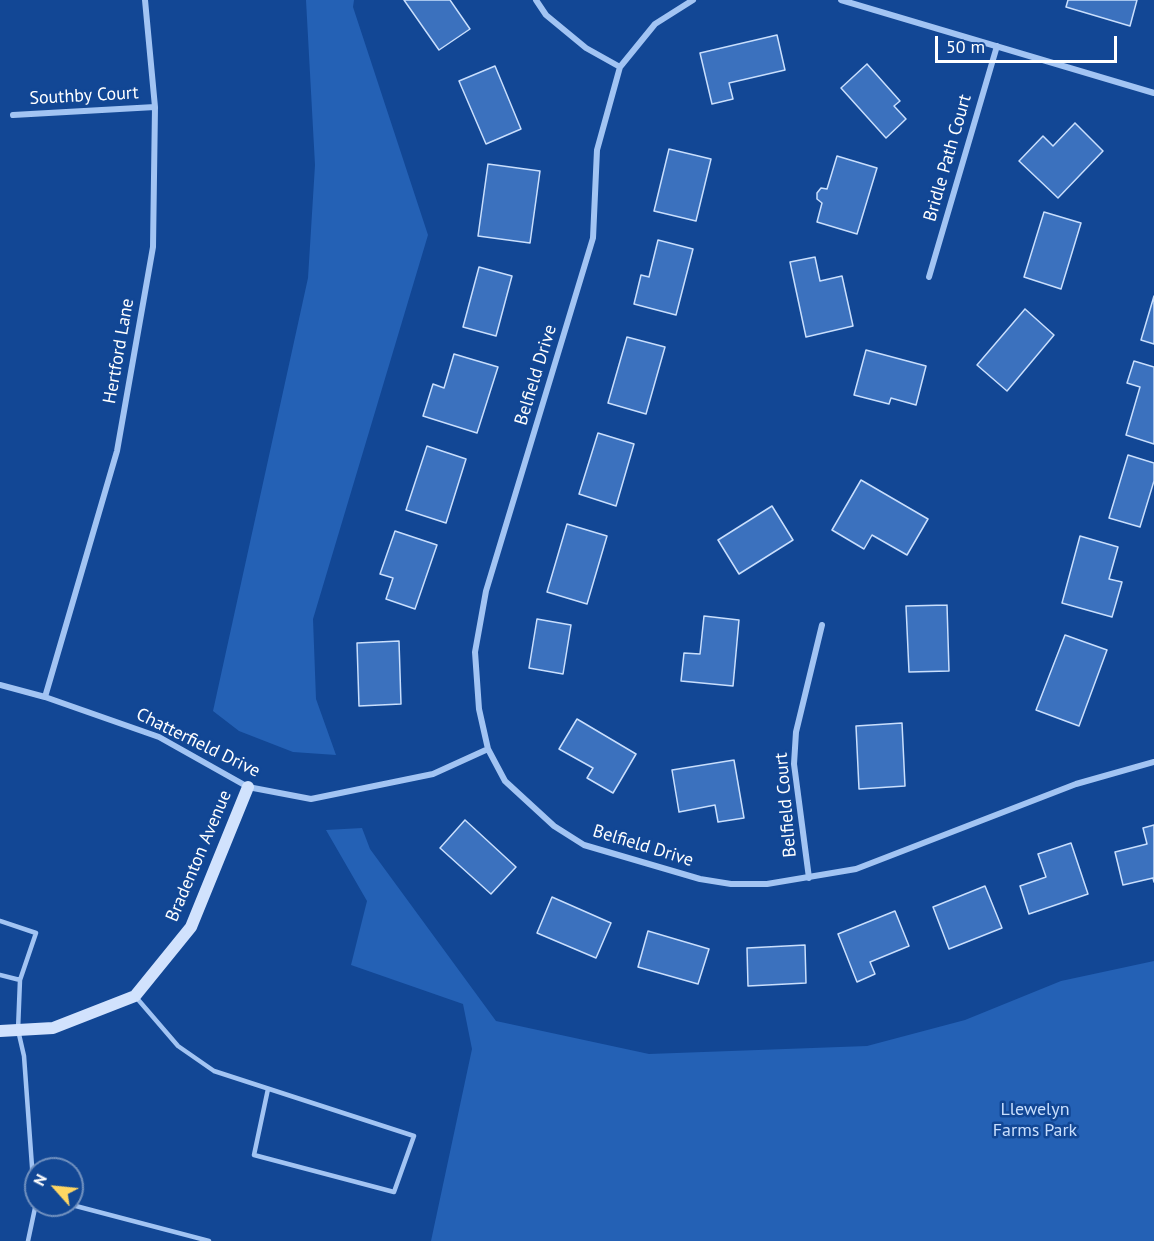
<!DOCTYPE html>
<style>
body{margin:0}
#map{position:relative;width:1154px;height:1241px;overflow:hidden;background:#124795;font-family:"PT Sans",sans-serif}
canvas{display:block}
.north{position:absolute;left:24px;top:1157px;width:60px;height:60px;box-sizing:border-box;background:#124795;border:2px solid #7191bf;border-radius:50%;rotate:297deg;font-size:16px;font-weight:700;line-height:24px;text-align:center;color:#fff}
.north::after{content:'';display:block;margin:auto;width:21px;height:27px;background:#ffd763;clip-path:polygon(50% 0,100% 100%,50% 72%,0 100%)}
.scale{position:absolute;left:935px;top:36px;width:182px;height:27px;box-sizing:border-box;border:3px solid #fff;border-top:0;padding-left:8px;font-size:18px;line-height:21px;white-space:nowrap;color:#fff;-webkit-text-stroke:4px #124795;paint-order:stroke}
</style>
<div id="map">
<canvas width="1154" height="1241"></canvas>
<div class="north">N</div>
<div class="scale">50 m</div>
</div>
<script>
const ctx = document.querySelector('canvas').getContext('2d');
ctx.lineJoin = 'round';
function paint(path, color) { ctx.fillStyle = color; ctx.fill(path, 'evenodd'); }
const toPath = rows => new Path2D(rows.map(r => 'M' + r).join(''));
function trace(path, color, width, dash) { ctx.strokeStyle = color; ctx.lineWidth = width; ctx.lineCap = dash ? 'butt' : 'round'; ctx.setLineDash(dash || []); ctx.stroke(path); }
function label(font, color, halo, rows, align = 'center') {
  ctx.font = font + ' "PT Sans",sans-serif'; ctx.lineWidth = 5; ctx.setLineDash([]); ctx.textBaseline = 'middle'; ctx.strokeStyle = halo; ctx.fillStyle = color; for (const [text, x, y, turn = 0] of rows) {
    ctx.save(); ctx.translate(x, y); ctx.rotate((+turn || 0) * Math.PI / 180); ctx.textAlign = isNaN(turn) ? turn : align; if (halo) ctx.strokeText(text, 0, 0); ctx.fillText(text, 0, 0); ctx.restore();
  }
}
const green = toPath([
 [306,0,354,0,353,7,428,235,313,619,316,699,336,755,293,752,239,731,213,711,308,278,315,165],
 [362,828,370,849,496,1021,649,1054,867,1046,965,1020,1061,981,1154,961,1154,1241,431,1241,472,1049,463,1004,351,965,367,901,326,830]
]);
const building = toPath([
 [404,0,450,0,470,29,439,50,404,0],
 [1068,0,1137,0,1130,26,1066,7,1068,0],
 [777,35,785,70,729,83,733,99,712,104,700,53,777,35],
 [867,64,900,101,894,106,906,119,886,138,841,88,867,64],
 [495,66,521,129,486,144,459,81,495,66],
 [1075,123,1103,151,1058,198,1019,161,1043,136,1053,146,1075,123],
 [669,149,711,159,696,221,654,211,669,149],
 [837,156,877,168,857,234,817,222,822,203,817,199,817,193,821,188,827,189,837,156],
 [488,164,540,171,530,243,478,236,488,164],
 [1044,212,1081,223,1061,289,1024,277,1044,212],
 [658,240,693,249,676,315,634,304,641,275,649,277,658,240],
 [815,257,820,281,842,276,853,326,806,337,790,262,815,257],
 [479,267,512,276,496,336,463,327,479,267],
 [1154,296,1154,344,1141,340,1154,296],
 [1025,309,1054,335,1007,391,977,365,1025,309],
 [627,337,665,347,646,414,608,403,627,337],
 [866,350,926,366,916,405,891,398,889,404,854,395,866,350],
 [454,354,498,367,477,433,423,416,433,384,444,388,454,354],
 [1134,361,1154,367,1154,444,1126,435,1140,387,1127,383,1134,361],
 [598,433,634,444,616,506,579,494,598,433],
 [427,446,466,459,446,523,406,510,427,446],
 [1128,455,1154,463,1154,481,1140,527,1109,518,1128,455],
 [861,480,928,519,907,555,872,535,864,549,832,530,861,480],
 [772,506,793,540,739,574,718,540,772,506],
 [567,524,607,536,587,604,547,592,567,524],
 [395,531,437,545,415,609,386,599,393,578,380,574,395,531],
 [1080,536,1118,547,1109,579,1122,582,1112,617,1062,603,1080,536],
 [947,605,949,671,909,672,906,606,947,605],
 [704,616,739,620,733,686,681,681,684,653,700,654,704,616],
 [537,619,571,625,563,674,529,668,537,619],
 [1065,635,1107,650,1079,726,1036,710,1065,635],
 [399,641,401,704,359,706,357,643,399,641],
 [577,719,636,754,613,793,587,778,593,768,559,749,577,719],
 [902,723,905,786,859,789,856,726,902,723],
 [734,760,744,818,718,822,715,805,679,812,672,770,734,760],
 [465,820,516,867,491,894,440,848,465,820],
 [1154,825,1154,882,1153,878,1123,885,1115,852,1147,844,1143,828,1154,825],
 [1071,843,1088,894,1029,914,1020,886,1046,877,1038,854,1071,843],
 [985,886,1002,928,949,949,933,907,985,886],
 [552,897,611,923,596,958,537,933,552,897],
 [895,911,909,946,870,962,875,974,857,982,838,934,895,911],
 [648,931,709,949,698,984,638,967,648,931],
 [805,945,806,983,748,986,747,948,805,945]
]);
const lane = toPath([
 [0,921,36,933,20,980,18,1030,24,1056,35,1208,28,1241],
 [0,975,20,980],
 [135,996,178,1046,214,1071,414,1136,394,1192,254,1155,268,1089],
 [72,1205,209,1241]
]);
const street = toPath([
 [536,0,546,15,586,48,620,67],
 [693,0,655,24,620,67,597,150,593,238,486,591,475,652,479,709,488,749,505,781,554,826,584,845,700,879,731,884,767,884,856,869,1076,784,1154,762],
 [841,0,1154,93],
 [13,115,155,107],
 [929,277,997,46],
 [0,685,45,697,159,737,248,787,311,799,433,774,488,749],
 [45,697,117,451,153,247,155,107,145,0],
 [809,878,794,764,796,732,822,625]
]);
const secondary = toPath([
 [0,1031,53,1028,135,996,191,927,248,787]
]);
const streetNames = [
 ["Southby Court",84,96,-3],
 ["Bridle Path Court",948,158,-74],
 ["Hertford Lane",119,351,-80],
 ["Belfield Drive",536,375,-73],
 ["Chatterfield Drive",198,743,26],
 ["Belfield Court",786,805,-95],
 ["Belfield Drive",643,846,17],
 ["Bradenton Avenue",199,856,-67]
];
const parkNames = [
 ["Llewelyn",1035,1110],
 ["Farms Park",1035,1131]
];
paint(green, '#2461b5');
paint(building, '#3b71be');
trace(building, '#c9dffd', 1.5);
trace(lane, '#a2c4f3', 4.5);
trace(street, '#a2c4f3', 6);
trace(secondary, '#d1e2fd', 12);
label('18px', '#fff', '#124795', streetNames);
label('18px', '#c9dffd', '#124795', parkNames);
</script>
